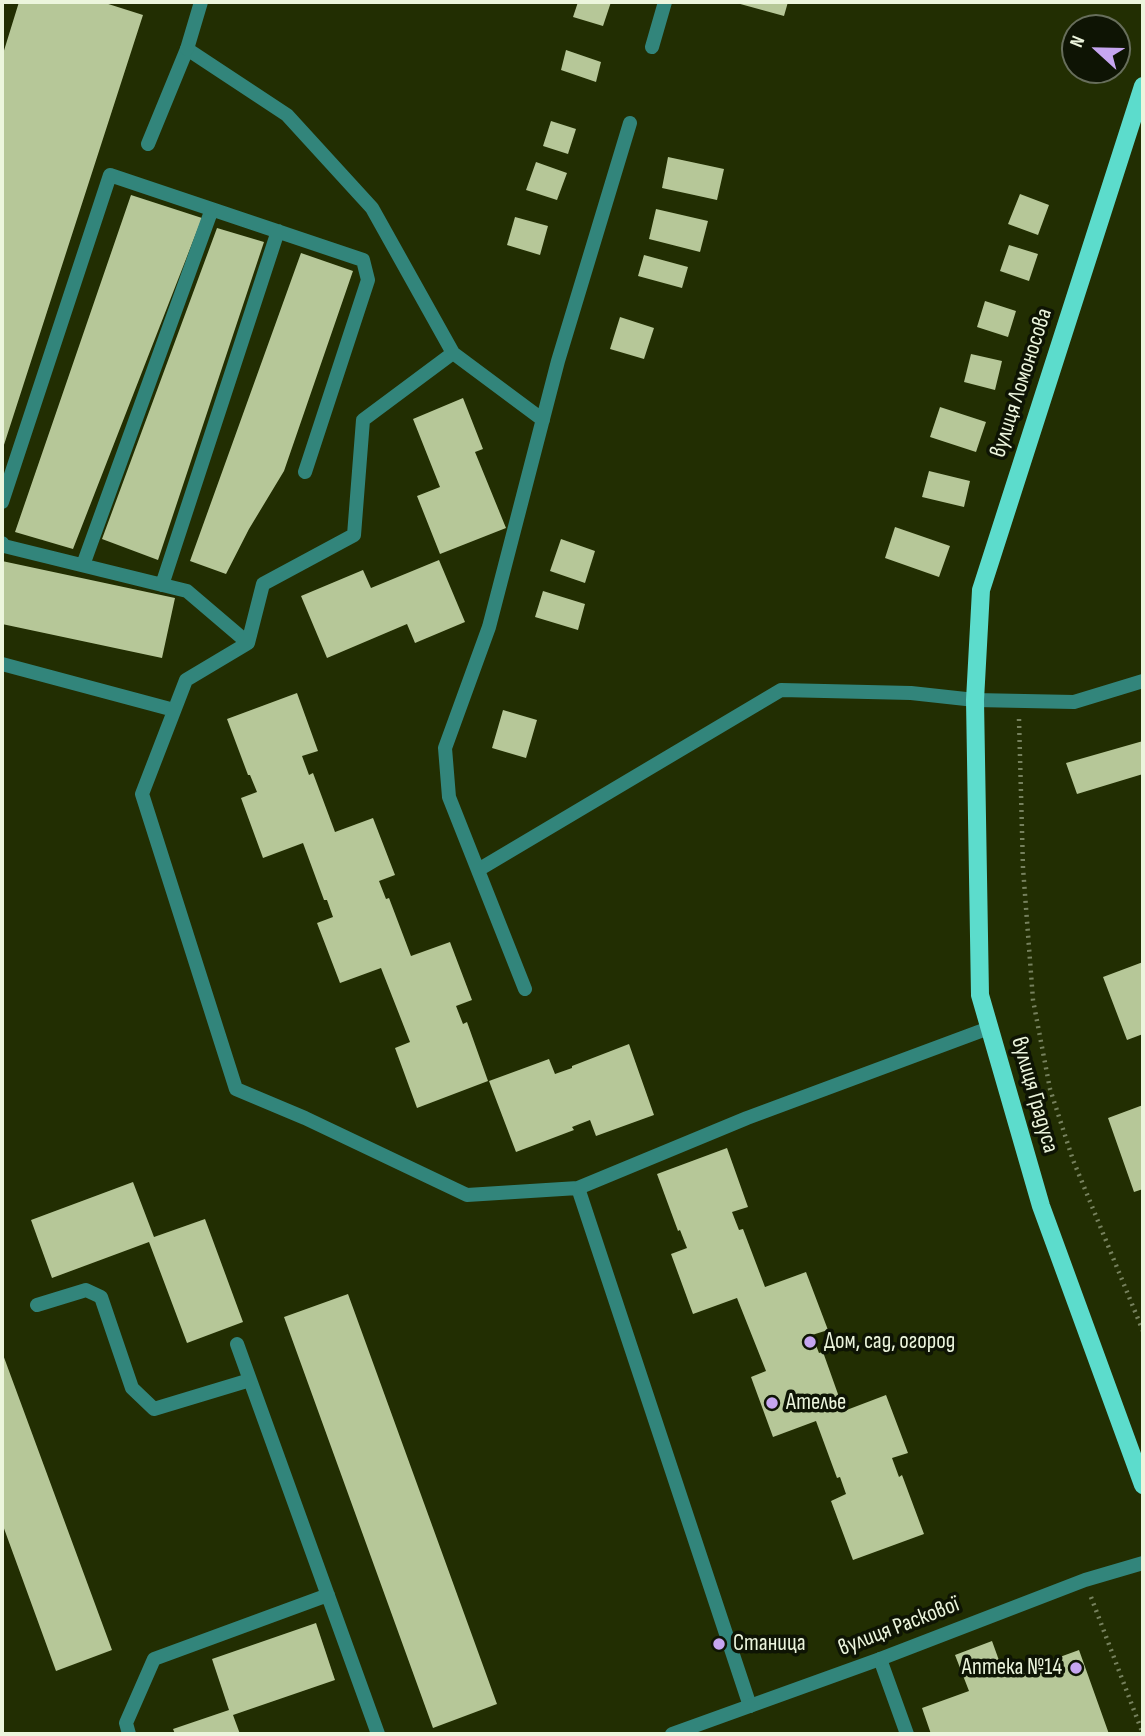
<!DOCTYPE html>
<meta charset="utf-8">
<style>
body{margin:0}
#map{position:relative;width:1145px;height:1736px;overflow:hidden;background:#222e02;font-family:"Sofia Sans Condensed",sans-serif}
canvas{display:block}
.frame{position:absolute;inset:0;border:4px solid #ecf5dd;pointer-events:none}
.north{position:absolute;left:1061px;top:14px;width:70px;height:70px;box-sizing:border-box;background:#0e1404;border:2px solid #676e5b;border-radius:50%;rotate:292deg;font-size:19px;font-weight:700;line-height:28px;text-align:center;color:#ecf5dd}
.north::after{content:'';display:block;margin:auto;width:24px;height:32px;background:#c6a6f0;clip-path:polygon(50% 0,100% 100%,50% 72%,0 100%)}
</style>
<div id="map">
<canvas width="1145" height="1736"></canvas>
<div class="frame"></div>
<div class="north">N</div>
</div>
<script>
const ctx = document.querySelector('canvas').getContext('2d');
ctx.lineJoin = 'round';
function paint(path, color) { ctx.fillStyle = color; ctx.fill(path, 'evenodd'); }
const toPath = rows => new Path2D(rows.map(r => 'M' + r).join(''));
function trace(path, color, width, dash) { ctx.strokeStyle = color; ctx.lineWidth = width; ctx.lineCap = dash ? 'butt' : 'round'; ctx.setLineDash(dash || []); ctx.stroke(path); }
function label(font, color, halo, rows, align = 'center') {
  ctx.font = font + ' "Sofia Sans Condensed",sans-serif'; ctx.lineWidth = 7; ctx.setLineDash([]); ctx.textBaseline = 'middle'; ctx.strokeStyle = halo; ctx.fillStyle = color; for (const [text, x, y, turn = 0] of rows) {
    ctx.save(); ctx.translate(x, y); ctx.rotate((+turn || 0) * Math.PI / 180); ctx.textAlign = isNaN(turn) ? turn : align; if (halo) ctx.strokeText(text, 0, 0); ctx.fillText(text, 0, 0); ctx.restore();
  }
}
const building = toPath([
 [19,2,102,2,143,15,2,451,2,57],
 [578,2,611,2,603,26,573,17],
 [733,2,788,2,784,16],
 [566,50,601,62,596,82,561,70],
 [551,121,576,129,568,154,543,146],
 [668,157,724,169,717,200,662,188],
 [536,162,567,173,557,200,526,190],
 [1020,194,1049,205,1038,235,1008,224],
 [131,195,202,218,73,549,15,532],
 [656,209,708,221,700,252,649,239],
 [515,217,548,226,540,255,507,245],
 [217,228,264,242,158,560,102,539],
 [1009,245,1038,254,1029,281,1000,271],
 [301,253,353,271,284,471,249,529,226,574,190,561],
 [644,255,688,267,682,288,638,276],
 [985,301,1016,311,1008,337,977,327],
 [620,317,654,328,644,359,610,349],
 [971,354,1002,361,995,390,964,382],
 [463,398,483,449,475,452,506,528,440,554,417,496,440,487,413,419],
 [940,407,986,422,976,452,930,437],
 [929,471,970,481,964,507,922,497],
 [895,527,950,546,939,577,885,558],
 [561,539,595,551,585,583,550,571],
 [439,560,465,622,415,643,407,624,327,658,301,596,363,570,371,588],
 [2,561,175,598,162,658,2,624],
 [543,591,585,604,578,630,535,617],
 [297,693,318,751,302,756,309,775,313,773,335,832,373,818,395,875,379,881,386,899,389,898,411,956,450,942,472,1000,456,1006,463,1024,467,1022,488,1081,417,1108,395,1048,410,1042,381,968,340,983,317,923,333,917,327,900,324,900,303,843,263,858,241,798,257,792,250,775,248,775,227,719],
 [503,710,537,720,526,758,492,748],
 [1143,741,1143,774,1077,794,1066,763],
 [1143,962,1143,1034,1127,1040,1103,977],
 [629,1044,654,1115,596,1136,590,1120,572,1127,574,1130,516,1152,489,1081,549,1059,555,1074,572,1068,572,1066],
 [1143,1105,1143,1189,1134,1192,1108,1118],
 [727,1148,748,1207,732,1212,739,1230,743,1229,765,1287,806,1272,828,1330,812,1335,819,1353,823,1352,844,1411,886,1395,908,1453,892,1458,899,1477,902,1475,924,1534,853,1560,831,1501,846,1494,840,1477,837,1478,816,1421,773,1437,751,1377,766,1371,737,1298,693,1314,671,1254,687,1248,680,1230,678,1231,657,1174],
 [133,1182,154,1237,205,1219,243,1322,187,1343,149,1242,52,1278,31,1220],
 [348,1294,497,1704,433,1728,284,1317],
 [2,1352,112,1650,56,1671,2,1523],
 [316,1623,335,1680,233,1715,240,1734,175,1734,173,1729,229,1710,212,1659],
 [992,1641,1005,1677,1079,1650,1109,1734,931,1734,922,1708,969,1691,955,1655]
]);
const path = toPath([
 [1019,719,1023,868,1033,1000,1050,1089,1073,1160,1143,1331],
 [1091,1597,1143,1734]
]);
const lane = toPath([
 [652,47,665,2],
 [148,144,187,49,287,115,372,208,453,353,543,420],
 [453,353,363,420,354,535,263,584,248,643,186,680,142,794,236,1089,305,1118,467,1195,578,1188,747,1118,989,1028],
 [2,502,110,175,363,260,368,280,305,472],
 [2,543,4,546,187,591,248,643],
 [83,565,212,209],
 [162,585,278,231],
 [2,664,174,710],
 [478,870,781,690,911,693,975,700,1074,702,1143,681],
 [525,989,449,797,445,748,489,627,558,361,630,123],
 [578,1188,750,1706],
 [37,1305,86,1290,101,1297,132,1388,154,1409,250,1380],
 [237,1344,378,1734],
 [880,1659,907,1734],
 [129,1734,126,1723,154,1659,328,1595]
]);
const street = toPath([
 [187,49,201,2],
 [672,1734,880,1659,1085,1580,1143,1563]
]);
const primary = toPath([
 [1143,86,981,590,975,700,980,995,1041,1206,1143,1485]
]);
const markers = [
 [810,1342,7,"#c6a6f0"],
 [772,1403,7,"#c6a6f0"],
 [719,1644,7,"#c6a6f0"],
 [1076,1668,7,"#c6a6f0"]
];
const streetNames = [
 ["вулиця Ломоносова",1022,383,-72],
 ["вулиця Градуса",1034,1095,74],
 ["вулиця Раскової",899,1627,-21]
];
const poiNames = [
 ["Дом, сад, огород",824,1342],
 ["Ателье",786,1403],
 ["Станица",733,1644],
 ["Аптека №14",1062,1668,"right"]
];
paint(building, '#b6c798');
trace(path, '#76815d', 4.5, [2, 5]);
trace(lane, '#32857b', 14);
trace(street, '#32857b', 14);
trace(primary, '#5cdccc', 18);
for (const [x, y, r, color] of markers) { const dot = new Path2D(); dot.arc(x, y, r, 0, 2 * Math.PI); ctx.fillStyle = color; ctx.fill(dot); trace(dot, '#0e1404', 2.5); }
label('23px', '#ecf5dd', '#0e1404', streetNames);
label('23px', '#ecf5dd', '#0e1404', poiNames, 'left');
</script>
